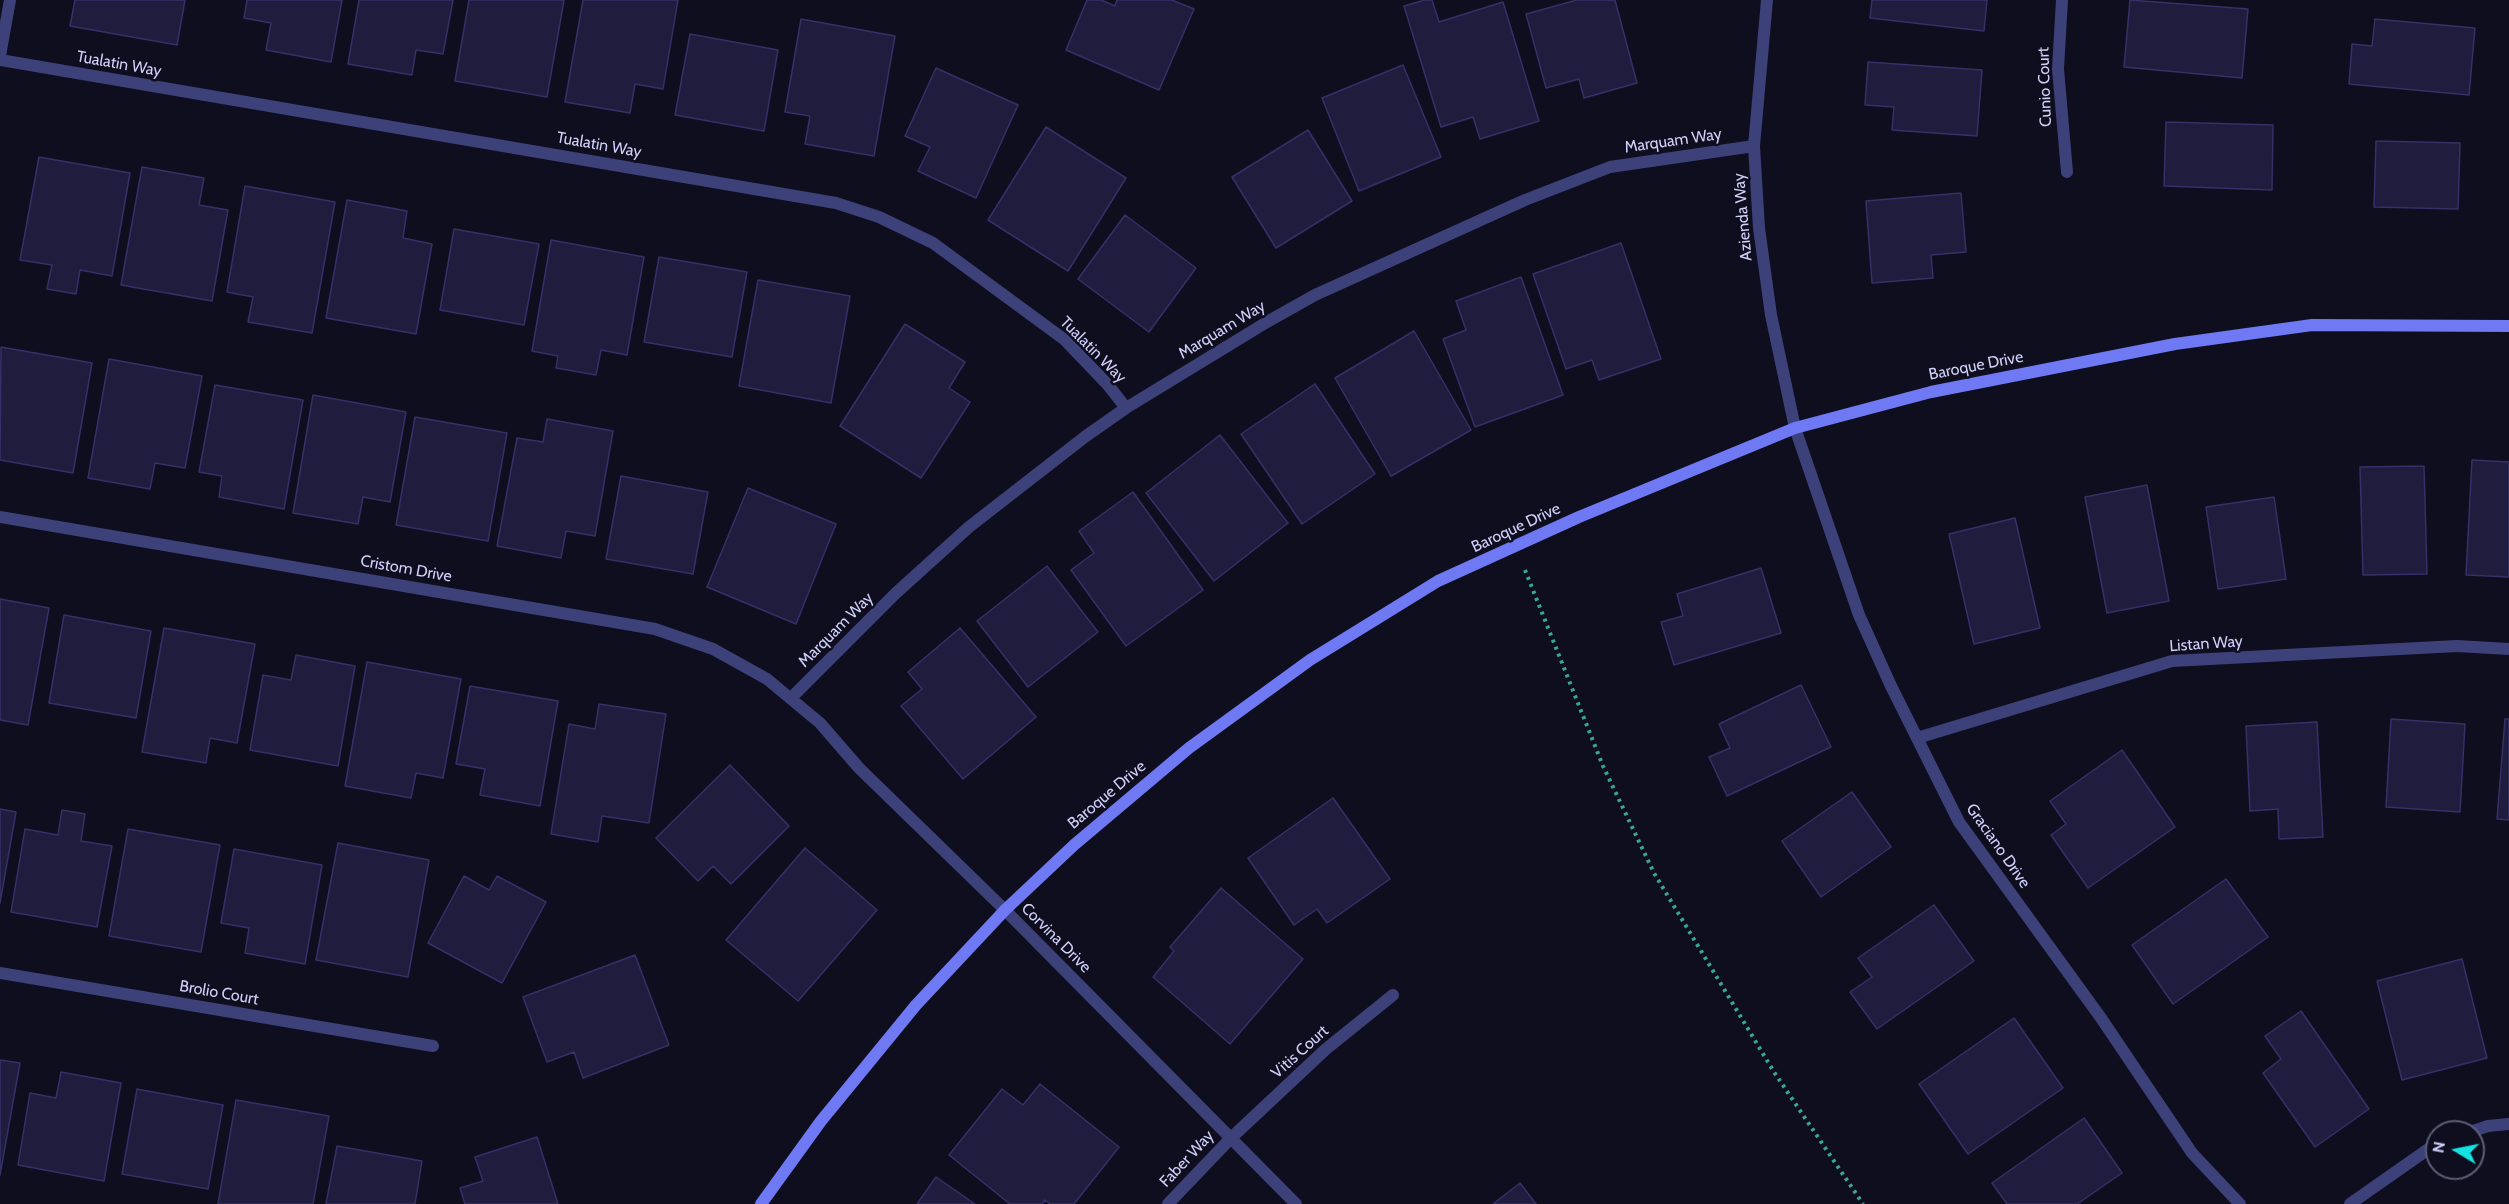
<!DOCTYPE html>
<style>
body{margin:0}
#map{position:relative;width:2509px;height:1204px;overflow:hidden;background:#0f0e1e;font-family:Cabin,sans-serif}
canvas{display:block}
.north{position:absolute;left:2425px;top:1120px;width:60px;height:60px;box-sizing:border-box;background:#0f0e1e;border:2px solid #5c5c76;border-radius:50%;rotate:280deg;font-size:16px;font-weight:700;line-height:24px;text-align:center;color:#d0d0fb}
.north::after{content:'';display:block;margin:auto;width:21px;height:27px;background:#13e3e2;clip-path:polygon(50% 0,100% 100%,50% 72%,0 100%)}
</style>
<div id="map">
<canvas width="2509" height="1204"></canvas>
<div class="north">N</div>
</div>
<script>
const ctx = document.querySelector('canvas').getContext('2d');
ctx.lineJoin = 'round';
function paint(path, color) { ctx.fillStyle = color; ctx.fill(path, 'evenodd'); }
const toPath = rows => new Path2D(rows.map(r => 'M' + r).join(''));
function trace(path, color, width, dash) { ctx.strokeStyle = color; ctx.lineWidth = width; ctx.lineCap = dash ? 'butt' : 'round'; ctx.setLineDash(dash || []); ctx.stroke(path); }
function label(font, color, halo, rows, align = 'center') {
  ctx.font = font + ' Cabin,sans-serif'; ctx.lineWidth = 5; ctx.setLineDash([]); ctx.textBaseline = 'middle'; ctx.strokeStyle = halo; ctx.fillStyle = color; for (const [text, x, y, turn = 0] of rows) {
    ctx.save(); ctx.translate(x, y); ctx.rotate((+turn || 0) * Math.PI / 180); ctx.textAlign = isNaN(turn) ? turn : align; if (halo) ctx.strokeText(text, 0, 0); ctx.fillText(text, 0, 0); ctx.restore();
  }
}
const building = toPath([
 [75,0,185,0,177,45,70,26,75,0],
 [247,0,342,0,331,62,266,50,271,23,244,18,247,0],
 [359,0,453,0,443,54,416,50,412,75,348,64,359,0],
 [469,0,564,0,547,97,455,81,469,0],
 [583,0,678,0,663,89,635,84,630,113,565,102,583,0],
 [1087,0,1101,0,1115,6,1117,0,1172,0,1194,9,1159,90,1066,50,1087,0],
 [1425,0,1432,0,1439,22,1503,2,1539,121,1480,139,1473,117,1441,127,1404,6,1425,0],
 [1577,0,1615,0,1637,83,1584,98,1579,79,1546,88,1526,14,1577,0],
 [1872,0,1987,0,1984,31,1870,18,1872,0],
 [2130,0,2248,9,2242,78,2124,67,2130,0],
 [801,19,895,36,874,156,805,144,810,116,785,112,801,19],
 [2375,19,2475,28,2469,95,2349,84,2352,44,2372,46,2375,19],
 [690,34,778,50,764,131,675,115,690,34],
 [1868,62,1982,70,1977,136,1892,130,1894,107,1865,105,1868,62],
 [1403,65,1441,157,1359,191,1322,98,1403,65],
 [936,68,1018,105,976,198,918,171,930,147,905,136,936,68],
 [2166,122,2273,125,2272,190,2164,186,2166,122],
 [1046,127,1126,178,1068,271,988,220,1046,127],
 [1308,130,1352,201,1276,248,1232,177,1308,130],
 [2376,141,2460,143,2458,209,2374,207,2376,141],
 [39,157,130,173,112,276,80,270,76,294,47,289,52,265,20,260,39,157],
 [142,167,204,178,199,205,228,210,212,301,121,285,142,167],
 [245,186,335,202,312,333,248,322,253,297,227,292,245,186],
 [1961,193,1966,252,1931,255,1933,278,1872,283,1866,201,1961,193],
 [347,200,407,211,403,238,432,244,416,334,326,318,347,200],
 [1125,215,1196,268,1149,332,1078,279,1125,215],
 [454,229,539,244,524,325,440,310,454,229],
 [551,240,644,257,627,355,601,350,596,375,556,368,558,356,532,351,551,240],
 [1621,243,1661,359,1599,380,1592,360,1566,369,1533,274,1621,243],
 [659,257,747,272,732,357,644,342,659,257],
 [1521,277,1563,395,1475,427,1443,339,1466,330,1456,301,1521,277],
 [758,280,850,296,831,403,739,386,758,280],
 [905,324,965,362,949,388,970,402,921,478,840,426,905,324],
 [1414,331,1471,430,1391,476,1335,378,1414,331],
 [1,347,92,363,73,473,0,460,1,347],
 [109,359,202,376,185,468,155,463,150,489,88,478,109,359],
 [1315,384,1375,474,1302,524,1241,434,1315,384],
 [215,385,303,400,284,509,219,497,222,476,199,472,215,385],
 [313,395,406,412,390,502,363,497,358,524,293,513,313,395],
 [415,417,507,433,488,541,396,525,415,417],
 [547,419,613,431,595,536,566,531,561,558,497,546,517,438,543,442,547,419],
 [1220,435,1288,523,1214,581,1146,493,1220,435],
 [2472,460,2509,462,2509,577,2466,575,2472,460],
 [2424,466,2427,574,2363,575,2360,467,2424,466],
 [621,476,708,492,693,574,606,559,621,476],
 [2147,485,2169,601,2107,613,2085,497,2147,485],
 [748,488,836,524,796,624,707,587,748,488],
 [1133,492,1203,590,1126,646,1071,570,1094,553,1079,531,1133,492],
 [2274,497,2286,579,2218,589,2206,507,2274,497],
 [2015,518,2040,628,1974,644,1949,534,2015,518],
 [1047,566,1098,632,1028,687,977,621,1047,566],
 [1761,568,1781,633,1674,665,1661,622,1683,616,1677,594,1761,568],
 [0,599,49,608,28,725,0,720,0,599],
 [64,615,151,631,136,718,49,703,64,615],
 [164,628,255,644,237,743,210,738,206,763,142,752,164,628],
 [960,628,1036,717,963,779,901,706,922,689,908,672,960,628],
 [296,655,355,666,338,766,250,750,263,675,291,680,296,655],
 [367,662,461,679,443,778,416,773,411,798,345,786,367,662],
 [1801,685,1831,747,1727,796,1709,757,1730,748,1719,724,1801,685],
 [470,686,558,701,540,806,480,795,485,769,456,764,470,686],
 [599,704,666,714,649,823,602,816,598,842,551,834,569,724,595,729,599,704],
 [2391,719,2465,724,2460,812,2386,807,2391,719],
 [2505,719,2509,719,2509,820,2497,819,2505,719],
 [2317,722,2323,837,2279,839,2278,809,2250,811,2246,726,2317,722],
 [2122,750,2175,827,2088,888,2051,835,2066,824,2050,801,2122,750],
 [730,765,789,826,731,884,713,866,698,881,656,838,730,765],
 [1852,792,1891,847,1821,897,1782,841,1852,792],
 [1333,798,1390,879,1327,923,1317,909,1294,925,1248,858,1333,798],
 [0,809,16,812,0,903,0,809],
 [62,810,85,814,81,841,112,846,97,927,11,912,25,829,58,835,62,810],
 [128,829,220,845,201,952,109,936,128,829],
 [338,843,429,860,408,977,316,960,338,843],
 [805,848,877,910,798,1001,726,940,805,848],
 [234,849,322,865,305,964,245,953,249,928,221,923,234,849],
 [464,876,489,890,497,876,546,902,502,983,428,943,464,876],
 [2226,879,2268,937,2173,1004,2132,945,2226,879],
 [1221,888,1303,959,1230,1044,1153,977,1174,951,1170,947,1221,888],
 [1934,905,1974,961,1877,1029,1850,992,1872,977,1858,958,1934,905],
 [635,955,669,1045,583,1078,574,1052,547,1062,523,997,635,955],
 [2462,959,2487,1058,2402,1080,2377,981,2462,959],
 [2301,1011,2369,1109,2315,1147,2263,1073,2281,1059,2265,1036,2301,1011],
 [2014,1018,2063,1088,1968,1154,1919,1084,2014,1018],
 [0,1060,20,1063,0,1175,0,1060],
 [61,1072,121,1083,104,1181,18,1165,30,1093,56,1098,61,1072],
 [1040,1084,1119,1147,1074,1204,1050,1204,1045,1200,1042,1204,1010,1204,949,1155,1002,1089,1023,1105,1040,1084],
 [137,1089,223,1105,208,1189,122,1174,137,1089],
 [236,1100,329,1116,313,1204,218,1204,236,1100],
 [2084,1118,2122,1173,2077,1204,2007,1204,1992,1183,2084,1118],
 [537,1137,558,1204,465,1204,460,1188,483,1181,475,1157,537,1137],
 [337,1146,422,1161,415,1204,326,1204,337,1146],
 [936,1177,975,1204,917,1204,936,1177],
 [1520,1183,1536,1204,1493,1204,1520,1183]
]);
const path = toPath([
 [1525,570,1603,766,1654,873,1774,1072,1863,1204]
]);
const street = toPath([
 [1767,0,1754,146,1759,228,1771,315,1795,428,1859,615,1891,686,1959,822,2101,1018,2192,1153,2240,1204],
 [2062,0,2058,69,2067,172],
 [0,56,10,0],
 [0,60,836,203,879,217,933,243,1065,340,1108,385,1126,408],
 [0,517,655,629,713,649,767,679,820,723,859,768,1005,910,1296,1204],
 [791,698,896,593,969,527,1086,436,1126,408,1267,322,1315,295,1525,200,1610,167,1754,146],
 [1917,738,2172,661,2457,646,2509,649],
 [0,973,433,1046],
 [2470,1132,2488,1126,2509,1124],
 [1168,1204,1231,1138,1326,1049,1393,995],
 [2350,1204,2437,1143]
]);
const secondary = toPath([
 [761,1204,821,1121,916,1005,1005,910,1074,845,1189,748,1310,660,1438,581,1579,517,1795,428,1931,392,2175,344,2312,325,2509,326]
]);
const streetNames = [
 ["Tualatin Way",119,64,10],
 ["Cunio Court",2045,87,-92],
 ["Marquam Way",1673,141,-8],
 ["Tualatin Way",599,145,10],
 ["Azienda Way",1743,217,-95],
 ["Marquam Way",1222,330,-31],
 ["Tualatin Way",1093,350,45],
 ["Baroque Drive",1976,366,-11],
 ["Baroque Drive",1516,528,-25],
 ["Cristom Drive",406,569,10],
 ["Marquam Way",836,630,-45],
 ["Listan Way",2206,644,-4],
 ["Baroque Drive",1107,795,-40],
 ["Graciano Drive",1998,846,55],
 ["Corvina Drive",1056,938,45],
 ["Brolio Court",219,993,10],
 ["Vitis Court",1300,1052,-42],
 ["Faber Way",1187,1159,-47]
];
paint(building, '#1f1c3e');
trace(building, '#353068', 1.5);
trace(path, '#38a794', 4, [3, 4.5]);
trace(street, '#3d417a', 12);
trace(secondary, '#6f79f3', 12);
label('16px', '#d0d0fb', '#0f0e1e', streetNames);
</script>
